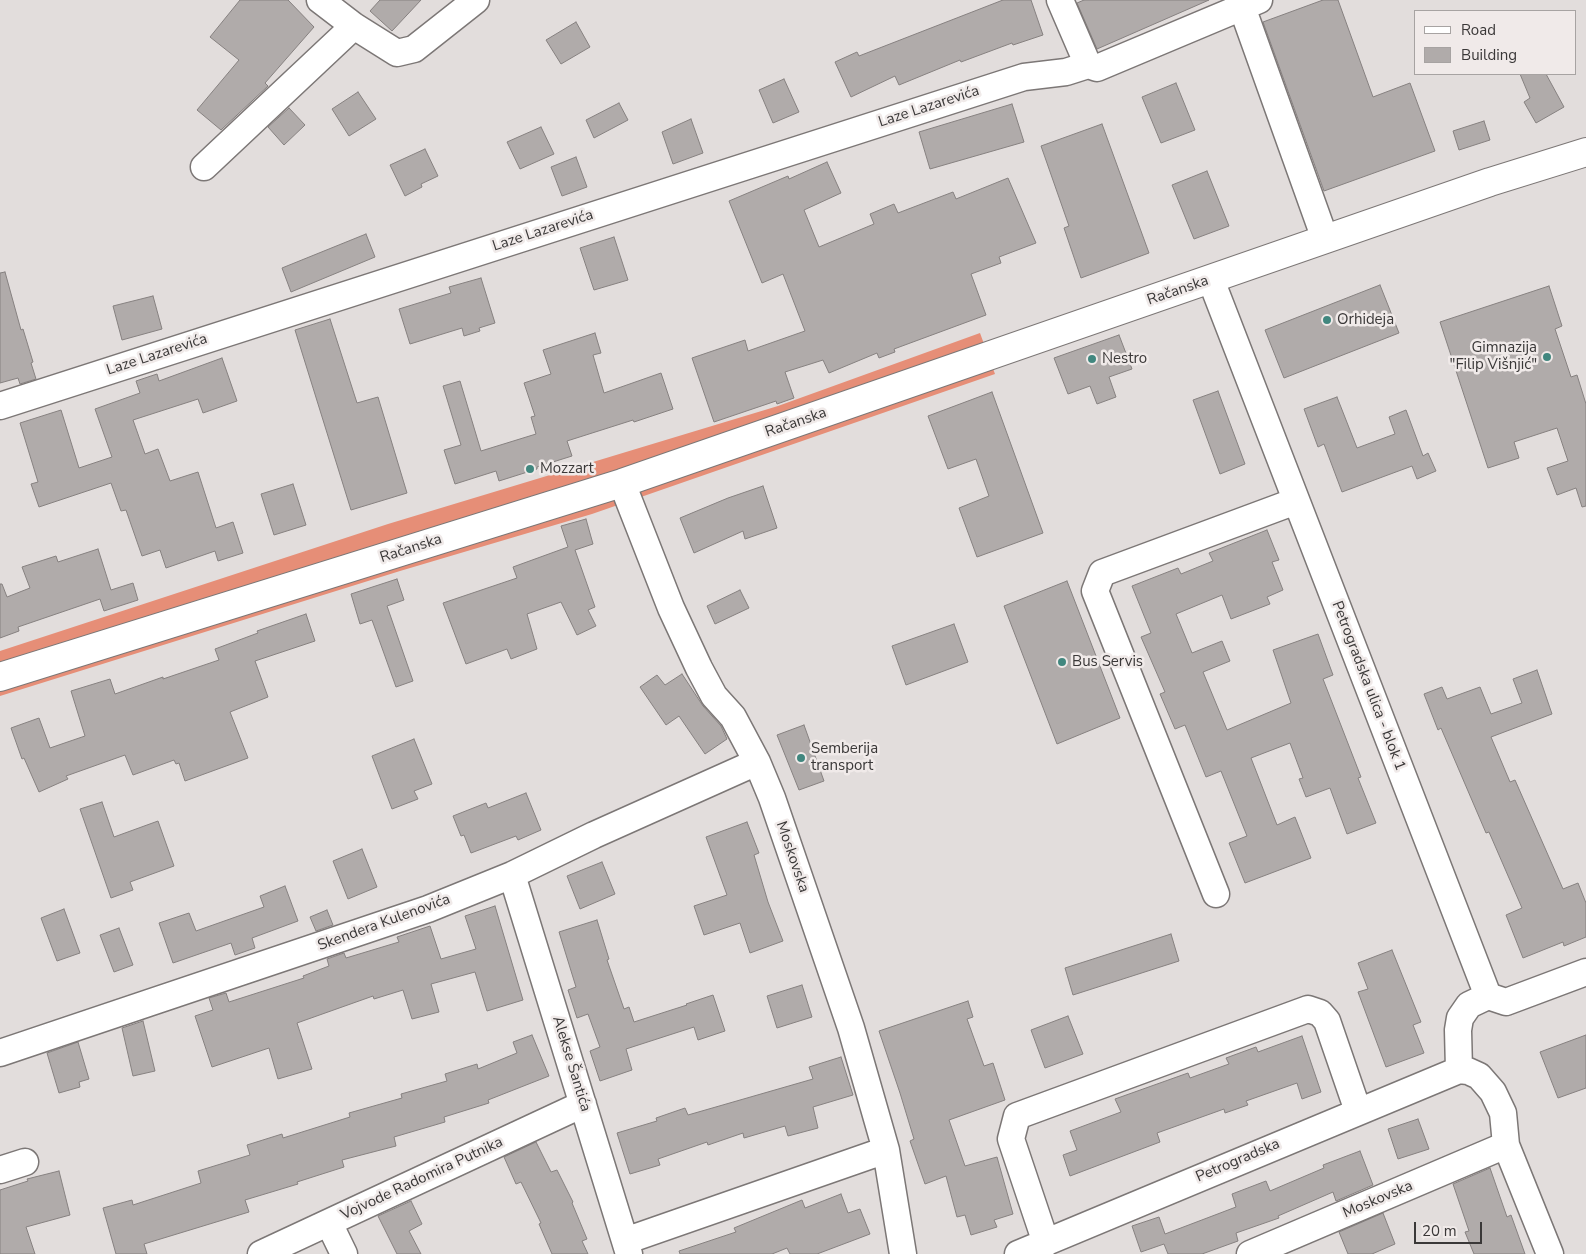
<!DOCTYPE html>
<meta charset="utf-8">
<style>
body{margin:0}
#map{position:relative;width:1586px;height:1254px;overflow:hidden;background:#e2dddc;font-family:"Nunito Sans",sans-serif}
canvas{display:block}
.legend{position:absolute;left:1414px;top:10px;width:162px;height:65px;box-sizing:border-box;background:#f0eae9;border:1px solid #a7a3a2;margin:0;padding:6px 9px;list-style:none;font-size:15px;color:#3a3838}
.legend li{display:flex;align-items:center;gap:10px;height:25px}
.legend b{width:25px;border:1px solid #a7a3a2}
.scale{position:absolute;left:1414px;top:1222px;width:68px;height:22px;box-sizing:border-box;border:2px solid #3a3838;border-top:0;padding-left:6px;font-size:15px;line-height:18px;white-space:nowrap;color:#3a3838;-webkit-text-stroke:4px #f0eae9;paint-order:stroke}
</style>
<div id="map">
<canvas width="1586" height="1254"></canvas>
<ul class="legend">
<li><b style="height:6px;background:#fff"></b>Road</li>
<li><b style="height:14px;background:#b0abaa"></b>Building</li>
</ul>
<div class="scale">20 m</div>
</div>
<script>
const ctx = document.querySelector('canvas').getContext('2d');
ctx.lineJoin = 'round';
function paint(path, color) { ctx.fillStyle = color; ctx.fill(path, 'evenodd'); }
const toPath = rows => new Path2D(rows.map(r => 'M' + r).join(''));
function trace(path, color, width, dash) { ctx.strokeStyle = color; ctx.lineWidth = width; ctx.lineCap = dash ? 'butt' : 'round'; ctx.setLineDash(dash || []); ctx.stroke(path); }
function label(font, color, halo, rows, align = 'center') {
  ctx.font = font + ' "Nunito Sans",sans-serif'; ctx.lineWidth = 5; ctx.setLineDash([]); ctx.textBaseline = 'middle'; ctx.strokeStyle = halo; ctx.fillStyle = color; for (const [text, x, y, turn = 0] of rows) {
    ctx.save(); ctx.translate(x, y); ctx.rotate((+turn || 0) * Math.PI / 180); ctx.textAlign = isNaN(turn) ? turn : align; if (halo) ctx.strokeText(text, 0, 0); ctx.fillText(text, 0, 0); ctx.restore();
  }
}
const forest = toPath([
 [980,333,995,374,592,514,400,571,0,696,0,651,388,524,778,406]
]);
const building = toPath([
 [240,0,288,0,314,27,265,83,268,86,221,130,197,110,239,60,210,37,240,0],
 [380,0,421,0,392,31,370,11,380,0],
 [1003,0,1031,0,1043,35,1013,45,1012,43,961,62,960,60,899,85,895,76,851,97,835,62,857,52,859,56,1003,0],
 [1084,0,1209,0,1097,49,1077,3,1084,0],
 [1323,0,1338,0,1373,97,1410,83,1435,151,1324,191,1263,22,1323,0],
 [576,22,590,47,561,64,546,40,576,22],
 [1520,74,1546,74,1564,107,1536,123,1524,102,1530,98,1520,74],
 [784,79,799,112,773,123,759,90,784,79],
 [1176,83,1195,130,1161,143,1142,97,1176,83],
 [358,92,376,119,349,136,332,109,358,92],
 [619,103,628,120,594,138,586,120,619,103],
 [1012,104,1024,142,930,169,919,132,1012,104],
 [289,108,305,125,284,145,268,127,289,108],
 [691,119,703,153,673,164,662,132,691,119],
 [1484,121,1490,140,1459,150,1453,131,1484,121],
 [1102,124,1149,253,1081,278,1064,228,1069,226,1041,146,1102,124],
 [541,127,554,154,520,169,507,142,541,127],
 [425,149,438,176,421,184,422,187,405,196,390,165,425,149],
 [576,157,587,187,562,196,551,167,576,157],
 [827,162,841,193,804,210,819,247,874,224,870,214,894,204,898,213,953,192,956,199,1008,178,1036,243,999,257,1001,263,971,274,986,315,894,349,895,352,879,358,877,353,829,373,823,360,785,372,794,398,777,404,776,401,714,422,692,358,745,340,748,351,805,331,783,274,762,283,729,201,788,176,789,179,827,162],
 [1207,171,1229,226,1194,239,1172,185,1207,171],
 [366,234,375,257,291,292,282,268,366,234],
 [614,237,628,280,594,290,580,248,614,237],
 [5,272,21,330,23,329,33,362,31,363,36,379,20,384,18,378,0,383,0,273,5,272],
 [481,278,495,323,479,328,480,331,464,336,462,328,410,344,399,309,451,293,449,287,481,278],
 [1380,285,1399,333,1284,378,1265,330,1380,285],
 [1549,286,1562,326,1555,329,1571,377,1577,375,1586,404,1586,506,1582,507,1576,488,1557,495,1547,468,1568,461,1557,428,1514,442,1519,458,1488,468,1440,322,1549,286],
 [153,296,162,329,122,340,113,306,153,296],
 [330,319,357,403,378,397,407,493,351,510,295,330,330,319],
 [595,333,601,353,593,355,604,393,661,373,673,409,634,422,633,420,567,441,572,456,537,467,537,469,499,481,496,471,455,484,444,450,461,445,443,386,460,381,481,451,536,434,531,417,535,416,524,383,551,374,543,350,595,333],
 [1119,335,1132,369,1109,377,1116,397,1097,404,1090,386,1068,394,1054,358,1119,335],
 [222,358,237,401,203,413,198,399,133,420,145,454,158,449,170,481,198,472,216,528,233,522,243,553,218,561,215,551,166,568,160,550,142,556,126,510,121,511,111,483,39,507,31,484,38,482,20,423,61,410,79,468,112,457,95,409,140,393,136,381,157,374,159,381,222,358],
 [1218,391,1245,464,1220,474,1193,400,1218,391],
 [992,392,1043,533,977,557,959,508,989,496,976,459,948,469,928,416,992,392],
 [1337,397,1357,448,1395,434,1389,417,1406,410,1423,456,1428,453,1436,471,1417,479,1412,466,1342,492,1324,444,1318,447,1304,409,1337,397],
 [293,484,306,525,274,535,261,494,293,484],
 [763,486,777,528,745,539,743,531,694,553,680,518,728,498,763,486],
 [586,519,593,544,575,550,595,607,588,610,596,626,577,635,561,602,527,614,537,649,511,659,507,649,466,664,443,603,517,578,513,567,568,547,561,526,586,519],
 [1267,530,1279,560,1272,562,1283,590,1267,597,1270,604,1231,619,1222,595,1176,614,1192,653,1222,641,1230,661,1203,672,1227,730,1291,703,1273,650,1318,634,1333,675,1323,679,1361,777,1358,778,1376,823,1347,834,1330,788,1306,797,1299,779,1303,778,1290,743,1251,758,1277,825,1295,817,1311,858,1245,883,1229,843,1247,836,1221,771,1206,777,1185,725,1175,729,1160,694,1165,692,1141,637,1151,633,1132,586,1178,568,1181,574,1213,561,1209,553,1267,530],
 [98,549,111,590,133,583,138,600,104,611,100,599,18,627,19,631,0,638,0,584,2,584,7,597,30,588,22,567,56,556,58,562,98,549],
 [397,579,404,600,387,606,413,681,396,687,372,620,360,624,351,594,397,579],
 [1067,581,1120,718,1057,744,1004,606,1067,581],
 [740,590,749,608,715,624,707,606,740,590],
 [306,614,315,641,255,661,268,697,230,712,248,758,185,781,179,763,176,764,174,760,133,775,125,755,66,776,68,779,39,792,24,758,22,759,11,728,39,718,50,748,85,736,71,691,110,679,115,694,163,677,163,679,219,660,215,649,258,633,257,631,306,614],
 [954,624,968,662,906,685,892,646,954,624],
 [1537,670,1552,714,1491,737,1510,782,1515,780,1563,889,1578,883,1586,903,1586,937,1564,946,1563,942,1523,958,1506,915,1522,908,1489,832,1486,833,1441,728,1438,730,1424,694,1442,687,1447,699,1480,687,1491,714,1522,703,1513,679,1537,670],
 [682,674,703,706,721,726,727,739,705,754,679,716,666,725,640,687,657,675,665,685,682,674],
 [804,725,824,781,799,790,777,735,804,725],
 [414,739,432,784,414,791,418,799,392,809,372,756,414,739],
 [526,793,541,830,518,840,516,836,471,853,464,835,461,836,453,816,486,803,488,808,526,793],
 [102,802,114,837,158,821,174,866,130,882,133,890,111,898,80,809,102,802],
 [747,822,759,853,754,855,768,902,783,941,750,953,740,923,704,935,694,906,727,895,706,837,747,822],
 [362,849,377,887,348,899,333,861,362,849],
 [602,862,615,894,580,909,567,876,602,862],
 [285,886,298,921,252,938,255,948,235,955,231,943,173,963,159,923,189,913,196,931,264,907,260,896,285,886],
 [495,906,523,1000,487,1011,475,972,431,984,439,1012,412,1019,403,990,374,999,373,996,297,1023,312,1069,278,1079,269,1048,212,1067,195,1016,213,1010,209,998,226,993,229,1002,304,978,303,976,329,966,327,959,344,953,346,958,399,942,397,937,430,926,441,959,476,949,465,916,495,906],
 [64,909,80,953,57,961,41,918,64,909],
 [327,910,333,925,316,931,310,917,327,910],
 [597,920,609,959,607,960,624,1009,629,1007,634,1022,687,1005,686,1004,713,995,725,1031,698,1040,694,1027,626,1049,632,1070,600,1081,590,1051,600,1047,588,1014,577,1018,568,990,576,987,559,932,597,920],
 [119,928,133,965,114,972,100,935,119,928],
 [1171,934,1179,961,1073,995,1065,968,1171,934],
 [1392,950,1421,1022,1413,1025,1424,1053,1386,1067,1358,992,1368,989,1358,963,1392,950],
 [802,985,812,1017,777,1028,767,996,802,985],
 [968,1001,973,1017,967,1019,984,1066,993,1063,1005,1100,949,1120,965,1166,997,1157,1013,1214,994,1220,997,1227,971,1235,965,1215,957,1217,946,1176,925,1184,910,1141,914,1139,900,1093,879,1031,968,1001],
 [1068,1016,1083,1054,1045,1068,1031,1030,1068,1016],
 [143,1021,155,1071,133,1076,122,1028,143,1021],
 [532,1035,549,1076,488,1100,489,1103,444,1117,445,1122,394,1137,396,1146,342,1160,344,1167,297,1182,298,1184,245,1200,249,1212,144,1244,147,1254,116,1254,103,1208,132,1200,133,1205,201,1183,198,1171,250,1155,247,1145,282,1134,283,1138,350,1117,349,1113,402,1098,401,1094,447,1081,445,1074,477,1064,478,1069,517,1053,513,1042,532,1035],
 [1586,1035,1586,1088,1558,1098,1540,1052,1586,1035],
 [1302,1036,1321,1092,1302,1099,1297,1083,1246,1101,1248,1105,1225,1113,1224,1109,1157,1133,1160,1142,1070,1176,1063,1155,1077,1150,1070,1131,1121,1112,1115,1099,1188,1073,1190,1078,1229,1064,1226,1058,1256,1047,1258,1052,1302,1036],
 [78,1042,89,1079,79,1082,80,1087,59,1093,47,1053,78,1042],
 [841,1057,853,1095,813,1107,818,1128,788,1136,785,1126,744,1138,743,1133,708,1145,707,1142,658,1159,660,1165,630,1174,617,1133,657,1121,656,1118,685,1108,688,1115,813,1079,809,1067,841,1057],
 [1418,1119,1429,1149,1398,1159,1388,1129,1418,1119],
 [536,1142,551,1172,557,1170,573,1202,572,1203,587,1239,582,1241,588,1254,552,1254,539,1224,541,1223,521,1182,516,1184,504,1157,536,1142],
 [1360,1151,1373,1185,1336,1201,1333,1192,1278,1216,1279,1218,1236,1233,1238,1241,1202,1254,1168,1254,1164,1244,1141,1252,1132,1226,1159,1217,1165,1234,1236,1207,1232,1194,1266,1181,1270,1191,1324,1168,1323,1165,1360,1151],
 [1490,1168,1507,1217,1511,1215,1525,1254,1474,1254,1465,1232,1469,1231,1453,1184,1490,1168],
 [59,1171,70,1215,26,1227,35,1254,0,1254,0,1190,28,1181,27,1179,59,1171],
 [841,1194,848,1213,860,1209,870,1234,817,1254,790,1254,787,1248,772,1254,680,1254,679,1251,736,1232,734,1228,802,1200,805,1208,841,1194],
 [411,1201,422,1224,409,1231,421,1254,397,1254,378,1216,411,1201],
 [1383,1213,1395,1244,1372,1254,1348,1254,1339,1232,1383,1213]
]);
const minor = toPath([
 [320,0,354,26,397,53,414,49,476,0],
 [1060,0,1088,65],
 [1242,7,1325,239],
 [204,167,354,26],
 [1211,280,1488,996],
 [0,406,1024,77,1066,72,1088,65,1097,68,1259,0],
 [622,483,671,608,699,668,714,696,733,717,757,762,772,798,851,1028,886,1150,903,1254],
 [512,875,629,1254],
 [1216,894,1095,591,1102,573,1296,501],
 [1488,996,1506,1002,1586,972],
 [0,1053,428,909,512,875,594,835,757,762],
 [1459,1070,1458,1030,1460,1018,1469,1005,1488,996],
 [0,1170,25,1162],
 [329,1223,344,1254],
 [625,1241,886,1150],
 [1046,1243,1011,1139,1017,1116,1308,1009,1320,1013,1327,1021,1358,1111],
 [261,1254,583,1104],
 [1018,1254,1459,1070,1468,1071,1479,1076,1493,1092,1503,1113,1506,1145,1550,1254],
 [1250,1254,1506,1145]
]);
const secondary = toPath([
 [0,677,622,483,1490,182,1586,152]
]);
const markers = [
 [1327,320,5,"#41877f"],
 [1547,357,5,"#41877f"],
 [1092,359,5,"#41877f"],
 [530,469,5,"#41877f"],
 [1062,662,5,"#41877f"],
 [801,758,5,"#41877f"]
];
const streetNames = [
 ["Laze Lazarevića",929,107,-18],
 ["Laze Lazarevića",543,231,-18],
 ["Račanska",1178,291,-19],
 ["Laze Lazarevića",157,355,-18],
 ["Račanska",796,423,-19],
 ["Račanska",411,549,-18],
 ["Petrogradska ulica - blok 1",1368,686,69],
 ["Moskovska",792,857,71],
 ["Skendera Kulenovića",384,923,-20],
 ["Alekse Šantića",571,1064,73],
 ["Petrogradska",1238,1161,-23],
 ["Vojvode Radomira Putnika",422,1179,-25],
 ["Moskovska",1378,1200,-23]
];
const poiNames = [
 ["Orhideja",1337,320],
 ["Gimnazija",1537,348,"right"],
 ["\"Filip Višnjić\"",1537,365,"right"],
 ["Nestro",1102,359],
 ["Mozzart",540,469],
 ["Bus Servis",1072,662],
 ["Semberija",811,749],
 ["transport",811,766]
];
paint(forest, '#e68e77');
paint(building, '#b0abaa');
trace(building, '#868180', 1);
trace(minor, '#7c7776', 29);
trace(secondary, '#7c7776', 30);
trace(minor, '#fff', 26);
trace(secondary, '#fff', 28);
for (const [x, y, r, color] of markers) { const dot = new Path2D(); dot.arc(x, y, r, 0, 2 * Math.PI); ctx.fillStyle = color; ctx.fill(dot); trace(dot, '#f0eae9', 2); }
label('15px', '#3a3838', '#f0eae9', streetNames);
label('15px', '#3a3838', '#f0eae9', poiNames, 'left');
</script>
